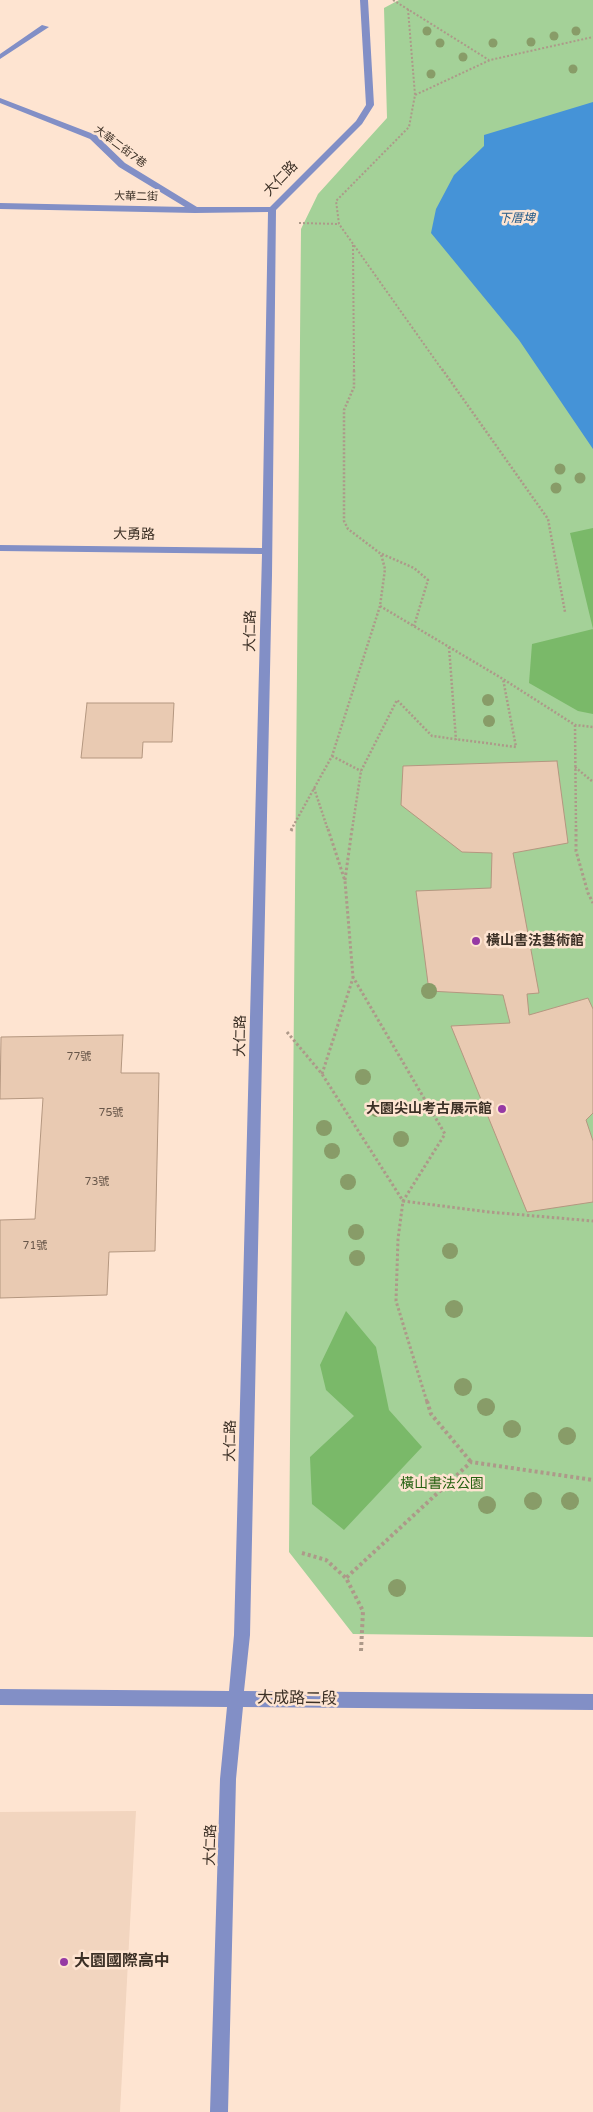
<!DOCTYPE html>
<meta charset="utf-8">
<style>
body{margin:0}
canvas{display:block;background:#fee4d1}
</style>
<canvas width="593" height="2112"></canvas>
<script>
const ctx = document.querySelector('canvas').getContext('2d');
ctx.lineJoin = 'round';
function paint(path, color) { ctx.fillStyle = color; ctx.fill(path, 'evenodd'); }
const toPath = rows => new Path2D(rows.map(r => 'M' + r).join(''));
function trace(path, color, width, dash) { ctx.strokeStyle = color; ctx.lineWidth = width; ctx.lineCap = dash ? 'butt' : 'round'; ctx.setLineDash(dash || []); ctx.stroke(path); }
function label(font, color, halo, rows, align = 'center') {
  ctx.font = font + ' "Varela Round","Noto Sans TC",sans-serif'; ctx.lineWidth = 5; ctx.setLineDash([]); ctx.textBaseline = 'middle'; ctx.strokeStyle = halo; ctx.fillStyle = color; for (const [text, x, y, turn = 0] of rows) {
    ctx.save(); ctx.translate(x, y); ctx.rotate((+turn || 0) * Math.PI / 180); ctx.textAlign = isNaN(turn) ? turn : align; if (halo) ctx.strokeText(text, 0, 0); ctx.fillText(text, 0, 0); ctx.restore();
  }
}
const built = toPath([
 [136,1811,120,2112,0,2112,0,1812]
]);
const green = toPath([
 [399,0,593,0,593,1637,353,1634,289,1552,301,229,318,194,387,118,384,8]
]);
const forest = toPath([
 [593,528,593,714,578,711,529,683,532,644,593,629,570,533],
 [346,1311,376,1347,389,1410,422,1447,344,1530,312,1504,310,1457,354,1416,326,1390,320,1365]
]);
const water = toPath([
 [593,102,593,449,519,340,431,233,436,209,454,175,484,146,484,135]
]);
const building = toPath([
 [87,703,174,703,172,742,143,742,142,758,81,758,87,703],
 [557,761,568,843,513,853,539,993,527,994,529,1015,588,998,593,1009,593,1113,586,1120,593,1141,593,1202,527,1212,451,1026,510,1023,503,995,429,991,416,891,491,888,492,853,462,852,401,805,403,766,557,761],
 [123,1035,121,1073,159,1073,155,1251,109,1252,107,1295,0,1298,0,1220,35,1219,43,1098,0,1099,1,1037,123,1035]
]);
const pathFar3 = toPath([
 [393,0,489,60],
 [408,9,415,95],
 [299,223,339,224],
 [353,245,354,371],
 [443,371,339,224,336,201,409,127,415,95,490,60,593,37]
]);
const pathFar2 = toPath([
 [442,369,548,519,565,612],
 [382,554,414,568,428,580,414,626],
 [380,606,503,679,575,725,593,727],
 [449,647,456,740],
 [575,725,576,830],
 [332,756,361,771],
 [575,767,593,782],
 [314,788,328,830],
 [291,830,332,756,380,606,385,569,381,554,348,529,344,521,344,410,354,387,354,369],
 [352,830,361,771,397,700,432,736,516,747,503,679]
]);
const pathFar1 = toPath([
 [328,829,345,881,353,977,445,1134,403,1201,398,1239,396,1301,427,1402],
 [576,829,576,851,588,893,593,903],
 [291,831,292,829],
 [345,880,352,829],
 [287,1032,322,1074,403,1201,489,1212,593,1221],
 [322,1074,353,978]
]);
const path = toPath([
 [427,1401,431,1414,471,1462],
 [302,1553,326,1560,346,1578],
 [361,1651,363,1611,346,1578,471,1462,593,1480]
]);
const minor = toPath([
 [360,0,368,0,374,105,362,124,276,210,272,575,250,1635,244,1691,593,1694,593,1710,243,1707,236,1779,228,2112,210,2112,220,1779,227,1707,0,1705,0,1689,229,1691,234,1635,262,554,0,551,0,545,262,548,268,212,195,213,0,209,0,203,185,207,119,167,90,139,0,103,0,98,96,135,125,163,197,207,270,207,356,121,366,105,360,0],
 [42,25,49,27,0,59,0,54,42,25]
]);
const trees = [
 [427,31,4.5],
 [576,31,4.5],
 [554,36,4.5],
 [531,42,4.5],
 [440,43,4.5],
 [493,43,4.5],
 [463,57,4.5],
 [573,69,4.5],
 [431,74,4.5],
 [560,469,5.5],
 [580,478,5.5],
 [556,488,5.5],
 [488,700,6],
 [489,721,6],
 [429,991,8],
 [363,1077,8],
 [377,1109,8],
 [324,1128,8],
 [401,1139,8],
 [332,1151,8],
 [348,1182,8],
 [356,1232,8],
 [450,1251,8],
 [357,1258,8],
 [454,1309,9],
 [463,1387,9],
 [486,1407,9],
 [512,1429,9],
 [567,1436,9],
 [533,1501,9],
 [570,1501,9],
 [487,1505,9],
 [397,1588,9]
];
const markers = [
 [476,941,5,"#963aa4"],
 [502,1109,5,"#963aa4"],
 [64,1962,5,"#963aa4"]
];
const farStreetnames = [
 ["大華二街7巷",120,147,37],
 ["大華二街",136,197,1]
];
const numberNames = [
 ["77號",79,1057],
 ["75號",111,1113],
 ["73號",97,1182],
 ["71號",35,1246]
];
const farWaternames = [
 ["下厝埤",517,219]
];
const streetNames = [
 ["大仁路",281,179,-46],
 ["大勇路",134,535,1],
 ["大仁路",251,631,-89],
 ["大仁路",241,1036,-89],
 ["大仁路",231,1441,-89],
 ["大仁路",211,1845,-88]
];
const poiNames = [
 ["橫山書法藝術館",486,941],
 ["大園尖山考古展示館",492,1109,"right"]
];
const parkNames = [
 ["橫山書法公園",442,1484]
];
const nearStreetnames = [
 ["大成路二段",297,1699,1]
];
const nearPoinames = [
 ["大園國際高中",74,1962]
];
paint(built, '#f2d5bf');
paint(green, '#a4d198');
paint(forest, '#7ab969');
paint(water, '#4593d7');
paint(building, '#e9cab2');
trace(building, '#b49780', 1);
trace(pathFar3, '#ad9989', 2, [2, 2]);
trace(pathFar2, '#ad9989', 2.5, [2, 2]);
trace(pathFar1, '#ad9989', 3, [2.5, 2.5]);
trace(path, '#ad9989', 4, [3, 3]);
paint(minor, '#828fc6');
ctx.fillStyle = '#889c68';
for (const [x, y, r] of trees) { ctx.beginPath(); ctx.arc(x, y, r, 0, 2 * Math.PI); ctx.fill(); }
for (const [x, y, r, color] of markers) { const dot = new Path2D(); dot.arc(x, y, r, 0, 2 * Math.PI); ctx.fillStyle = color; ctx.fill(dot); trace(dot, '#fee4d1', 2); }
label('11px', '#3c3026', '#fee4d1', farStreetnames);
label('11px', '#675649', null, numberNames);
label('italic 12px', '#235987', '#fee4d1', farWaternames);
label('14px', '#3c3026', '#fee4d1', streetNames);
label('bold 14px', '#3c3026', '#fee4d1', poiNames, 'left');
label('14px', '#276212', '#fee4d1', parkNames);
label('16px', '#3c3026', '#fee4d1', nearStreetnames);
label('bold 16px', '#3c3026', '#fee4d1', nearPoinames, 'left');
</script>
